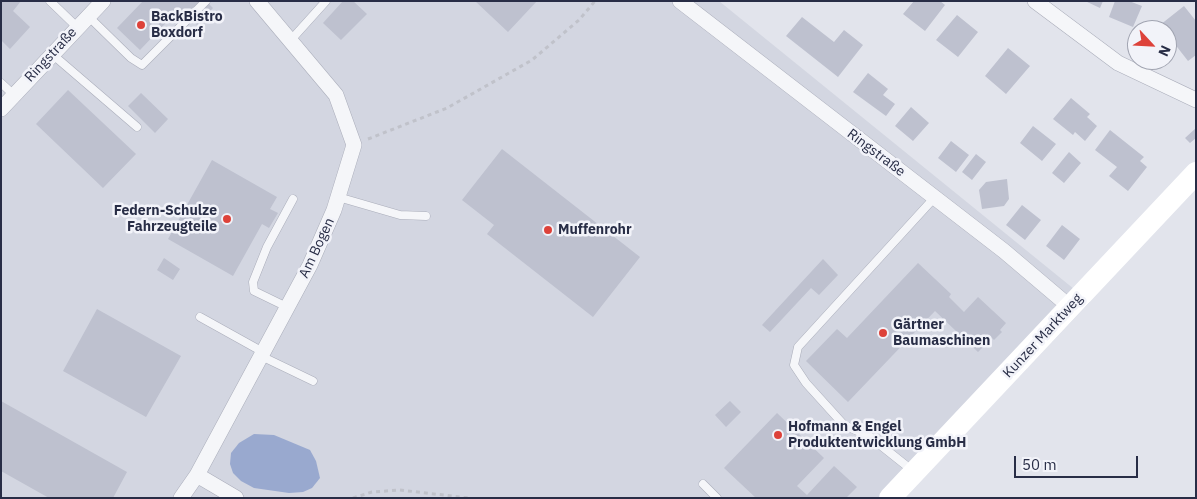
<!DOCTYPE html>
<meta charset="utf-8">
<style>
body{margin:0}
#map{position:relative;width:1197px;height:499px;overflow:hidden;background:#e2e4ec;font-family:"IBM Plex Sans",sans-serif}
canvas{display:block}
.frame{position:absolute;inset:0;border:2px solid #282d46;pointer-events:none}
.north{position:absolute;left:1127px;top:20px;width:50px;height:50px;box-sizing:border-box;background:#f2f3f9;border:1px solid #a1a4b1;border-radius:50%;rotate:115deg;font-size:14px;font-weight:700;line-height:20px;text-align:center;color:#282d46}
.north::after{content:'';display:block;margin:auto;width:18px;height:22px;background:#dd423a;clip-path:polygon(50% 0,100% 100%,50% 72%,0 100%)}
.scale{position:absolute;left:1014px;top:456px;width:124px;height:22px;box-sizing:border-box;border:2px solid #282d46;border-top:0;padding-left:6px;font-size:15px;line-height:18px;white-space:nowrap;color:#282d46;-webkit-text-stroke:4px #f2f3f9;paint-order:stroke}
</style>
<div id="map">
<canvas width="1197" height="499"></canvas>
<div class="frame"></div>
<div class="north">N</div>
<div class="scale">50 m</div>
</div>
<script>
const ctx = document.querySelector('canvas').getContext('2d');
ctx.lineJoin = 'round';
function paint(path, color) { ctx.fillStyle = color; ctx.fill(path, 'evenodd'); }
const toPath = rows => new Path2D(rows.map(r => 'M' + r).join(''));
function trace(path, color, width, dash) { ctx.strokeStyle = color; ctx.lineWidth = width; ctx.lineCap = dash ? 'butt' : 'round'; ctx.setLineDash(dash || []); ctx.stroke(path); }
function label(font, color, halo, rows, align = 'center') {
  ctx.font = font + ' "IBM Plex Sans",sans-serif'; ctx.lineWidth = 5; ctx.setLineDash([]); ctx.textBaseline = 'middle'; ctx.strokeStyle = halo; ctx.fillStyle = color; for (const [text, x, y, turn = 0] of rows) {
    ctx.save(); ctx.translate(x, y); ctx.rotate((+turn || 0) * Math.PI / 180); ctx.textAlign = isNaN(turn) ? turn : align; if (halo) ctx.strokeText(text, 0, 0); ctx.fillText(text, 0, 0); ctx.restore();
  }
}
const built = toPath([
 [1,1,719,1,1090,302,904,498,1,498]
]);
const water = toPath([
 [254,434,274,435,310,450,316,461,320,478,312,488,303,492,289,493,254,488,241,481,233,473,230,464,231,453,239,443]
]);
const building = toPath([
 [1,1,21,1,13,11,30,27,10,49,1,40],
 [143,1,206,1,213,8,197,25,180,8,140,50,117,28],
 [343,1,353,1,367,14,341,40,323,23],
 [475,1,537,1,508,32],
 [914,1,940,1,945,5,925,31,903,14],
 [1085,1,1103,1,1100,8],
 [1115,1,1129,1,1142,6,1133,27,1109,17],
 [1184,6,1196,21,1196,55,1188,61,1167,34,1167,30,1164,30,1160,25],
 [957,15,978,32,958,57,936,40],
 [802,17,834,42,844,30,863,45,838,77,786,36],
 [1008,48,1030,66,1006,94,985,76],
 [868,73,888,89,883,95,895,104,886,116,853,92],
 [68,90,136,154,103,188,36,124],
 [141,93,168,119,155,133,128,106],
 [1071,98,1090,114,1087,117,1097,126,1085,141,1075,132,1073,135,1053,119],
 [911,107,929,123,913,141,895,126],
 [1033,126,1056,144,1042,161,1020,143],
 [1196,128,1196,138,1190,143,1185,138],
 [1110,130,1144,157,1140,161,1147,167,1128,191,1109,176,1117,167,1095,150],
 [951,141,969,155,956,172,938,158],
 [502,149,640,257,593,317,487,234,494,225,462,200],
 [1069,152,1081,163,1064,183,1052,173],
 [976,154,986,162,972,180,962,172],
 [212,160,277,197,270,209,278,213,269,228,262,224,233,276,168,239],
 [1007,179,1009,199,1004,206,982,209,979,190,986,182],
 [1022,205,1041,220,1025,240,1006,225],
 [1062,225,1080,239,1064,260,1046,246],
 [164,258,180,269,173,280,157,270],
 [823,259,838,275,819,295,811,288,770,332,762,325],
 [918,263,951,294,949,297,964,312,978,297,1006,323,1000,330,1002,332,994,340,992,338,978,352,935,311,848,402,806,361,837,329,847,338],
 [97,309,181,356,146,417,63,371],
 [1,401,127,472,113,498,49,498,1,471],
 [730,401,741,412,726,427,715,415],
 [777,413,824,458,797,486,807,495,834,466,857,487,846,498,756,498,724,468]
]);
const path = toPath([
 [368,139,447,108,532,60,579,20,595,1],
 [353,498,372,492,400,490,469,498]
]);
const lane = toPath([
 [50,1,77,27],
 [88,16,131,58,142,65,206,1],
 [290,41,326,1],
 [52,54,137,127],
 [1,83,14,95],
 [338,197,400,215,426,216],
 [287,307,254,291,253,282,267,247,293,199],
 [200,317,263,352],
 [261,356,313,381],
 [913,471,869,436,844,425,806,383,794,365,798,347,935,197],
 [703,484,717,498]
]);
const street = toPath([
 [680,1,1004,251,1070,307],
 [1035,1,1118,63,1196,100],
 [1,109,103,1],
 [197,475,236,498],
 [181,498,197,475,310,265,334,210,354,145,336,95,257,1]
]);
const secondary = toPath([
 [890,498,1196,173]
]);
const markers = [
 [141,25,5,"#dd423a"],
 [227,219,5,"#dd423a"],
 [548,230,5,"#dd423a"],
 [883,333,5,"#dd423a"],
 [778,435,5,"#dd423a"]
];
const poiNames = [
 ["BackBistro",151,17],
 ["Boxdorf",151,33],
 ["Federn-Schulze",217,211,"right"],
 ["Fahrzeugteile",217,227,"right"],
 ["Muffenrohr",558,230],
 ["Gärtner",893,325],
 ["Baumaschinen",893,341],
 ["Hofmann & Engel",788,427],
 ["Produktentwicklung GmbH",788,443]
];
const streetNames = [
 ["Ringstraße",51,55,-47],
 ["Ringstraße",876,153,37],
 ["Am Bogen",317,248,-65],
 ["Kunzer Marktweg",1043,336,-47]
];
paint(built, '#d3d6e1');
paint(water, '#99a9cf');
paint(building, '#bec1cf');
trace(lane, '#aaadba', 9);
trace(street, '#aaadba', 16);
trace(path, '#c0c2ca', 3, [4, 4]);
trace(lane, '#f5f6f9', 8);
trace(street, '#f5f6f9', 15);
trace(secondary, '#fff', 22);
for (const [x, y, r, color] of markers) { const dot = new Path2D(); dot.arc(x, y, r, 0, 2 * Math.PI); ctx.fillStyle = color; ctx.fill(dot); trace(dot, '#f2f3f9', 2); }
label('bold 14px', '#282d46', '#f2f3f9', poiNames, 'left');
label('14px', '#282d46', '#f2f3f9', streetNames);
</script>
